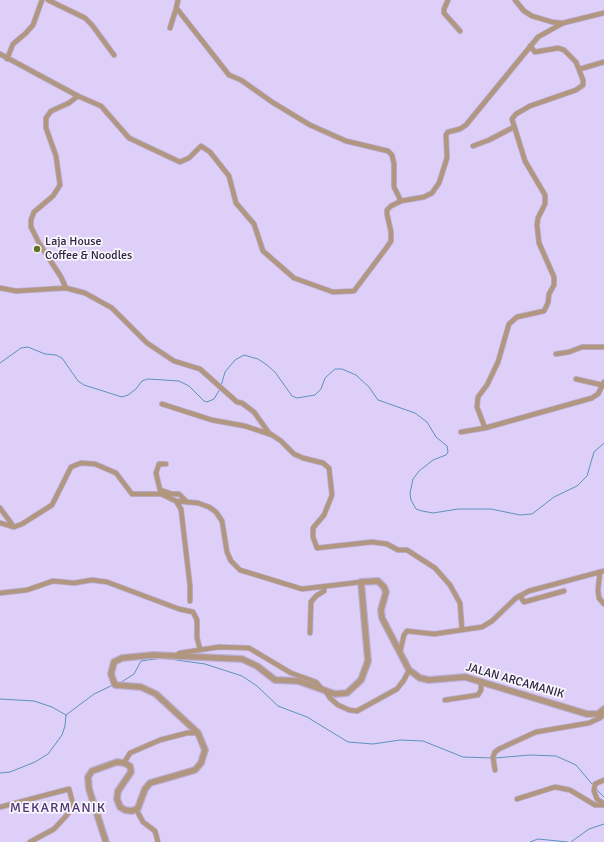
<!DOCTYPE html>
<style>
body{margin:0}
canvas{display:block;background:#decff9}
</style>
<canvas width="604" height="842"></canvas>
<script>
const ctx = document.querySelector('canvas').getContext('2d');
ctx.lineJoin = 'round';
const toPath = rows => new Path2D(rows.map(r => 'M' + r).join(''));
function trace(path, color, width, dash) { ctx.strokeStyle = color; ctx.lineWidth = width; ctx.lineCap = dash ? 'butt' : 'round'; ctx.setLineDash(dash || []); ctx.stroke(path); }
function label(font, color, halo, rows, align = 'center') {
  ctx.font = font + ' Signika,sans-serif'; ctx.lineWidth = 3.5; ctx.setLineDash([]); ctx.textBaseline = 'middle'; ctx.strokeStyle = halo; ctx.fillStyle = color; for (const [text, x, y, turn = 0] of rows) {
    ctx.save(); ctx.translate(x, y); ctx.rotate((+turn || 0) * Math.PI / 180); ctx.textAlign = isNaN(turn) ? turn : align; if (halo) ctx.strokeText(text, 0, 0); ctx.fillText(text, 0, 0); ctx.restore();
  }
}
const stream = toPath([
 [0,363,21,348,28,347,45,354,56,355,62,358,78,381,84,385,122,397,128,395,136,389,142,381,148,379,179,381,189,386,204,401,207,402,214,399,220,389],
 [221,386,225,372,235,360,244,355,258,359,267,365,275,372,292,396,297,398,315,395,321,389,325,378,335,369,342,369,356,375,369,387,378,400,415,413,427,422,436,437,447,446,448,452,446,455,433,460,419,471,413,479,410,493,411,500,416,509,422,511,433,513,458,509,491,509,520,515,532,514,554,497,577,486,587,476,594,452,604,443],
 [120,683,134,674,141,661,162,658,205,664,242,676,257,686,278,706,307,717,348,742,373,744,400,740,423,741,463,757,492,758],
 [0,699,34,701,52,707,66,715],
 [495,758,530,755,556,756,576,765,592,784],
 [0,773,10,772,35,762,48,754,62,735,65,726,66,715,94,694,113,685],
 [597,790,604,797],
 [530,842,538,839,568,842],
 [571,842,589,829,604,824]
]);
const minor = toPath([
 [48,0,85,18,92,25,114,55],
 [448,0,444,9,444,13,460,31],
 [515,0,524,11,532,16,552,22,561,23],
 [176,9,178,0],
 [170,28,176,9,178,10,229,75,241,80,272,102,310,125,346,141,388,151,392,155,394,164,394,187,401,201],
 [530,46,535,52,558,48,564,50,576,62,583,80,583,85,576,90,530,106,516,114,512,119,525,161,545,195,545,204,538,218,537,225,539,243,554,277,554,285,549,294,548,303,544,311,517,317,509,324,498,362,487,385,478,397,477,407,485,428,592,398,598,394,604,382],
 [0,54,78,96,101,106,129,138,180,162,189,158,201,146,210,152,229,176,236,203,254,224,263,251,294,278,333,292,354,291,387,247,391,241,391,232,387,214,387,210,391,206,401,201,424,197,432,193,439,183,447,158,446,135,448,132,460,129,466,125,538,37,563,23,604,13],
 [7,59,13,44,26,33,33,25,42,0],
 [580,69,604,62],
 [473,146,489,140,514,127],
 [0,288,16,291,66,288,85,293,112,308,147,343,174,361,200,369,237,402,242,403,254,412,269,433,281,441,294,454,303,458,323,463,329,468,332,495,324,515,313,528,313,537,317,548,372,542,387,544,398,550,407,550,435,568,450,585,460,603,462,630],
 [66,288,61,277,39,243,31,227,31,220,34,212,53,196,60,185,56,156,46,128,46,118,51,111,69,103,78,96],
 [556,354,569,352,582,347,604,347],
 [576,379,602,385],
 [162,404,212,420,245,426,272,435],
 [461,432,485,428],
 [166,464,159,464,156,473,160,490,172,494,179,494,187,502],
 [176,501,181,509,190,586,190,601],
 [0,508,14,527],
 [0,523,14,527,22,524,52,505,71,467,81,463,95,464,116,473,132,494,161,494,176,501,198,503,209,507,216,512,222,521,227,552,231,561,240,570,302,589,361,582],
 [600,572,598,590,599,598,604,604],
 [0,593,27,590,53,581,74,583,92,580,107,582,179,609,193,612,197,620,197,638,200,649],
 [520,596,524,602,564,591],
 [310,633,311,602,316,596,324,591,324,587],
 [400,652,404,635,407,631,434,634,482,627,492,621,516,598,529,591,604,571],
 [175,656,180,653,219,647,249,648,291,673,316,682,322,689],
 [325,690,330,698,338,705,349,710,357,711,397,689,404,680,409,670],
 [445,700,478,695,481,690,481,681],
 [124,763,130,753,160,740,187,733,198,733],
 [495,770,493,757,495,752,499,749,536,732,589,723,600,718,604,714],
 [604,780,595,784,594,791,597,799,604,804],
 [517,799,555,787,570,790,595,805,604,805],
 [0,807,69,789,73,804,67,815,54,829,30,842],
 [136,809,143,822,155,831,158,842]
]);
const tertiary = toPath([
 [106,842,89,789,88,777,92,771,117,762,124,763,130,766,131,772,118,791,117,799,120,807,125,810,132,811,138,808,145,789,150,783,195,770,201,763,205,750,198,733,156,694,141,687,115,685,111,674,114,662,122,658,153,655,242,659,257,666,275,680,298,681,335,694,347,693,361,680,368,661,361,582,378,581,384,587,386,592,381,610,382,618,409,670,420,678,429,680,465,677,587,714,598,714,604,709]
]);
const markers = [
 [37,249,4,"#607424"]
];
const poiNames = [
 ["Laja House",45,242],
 ["Coffee & Noodles",45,256]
];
const streetNames = [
 ["JALAN ARCAMANIK",515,681,16]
];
const quarterNames = [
 ["MEKARMANIK",58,808]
];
trace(stream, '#5a92bc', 1);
trace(minor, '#bbadd4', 6);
trace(tertiary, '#bbadd4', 8);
trace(minor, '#b19780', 4.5);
trace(tertiary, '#b19780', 5.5);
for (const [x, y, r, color] of markers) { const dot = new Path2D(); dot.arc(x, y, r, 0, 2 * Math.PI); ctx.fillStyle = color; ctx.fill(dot); trace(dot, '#f9f7fe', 1.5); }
label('12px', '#2f243f', '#f9f7fe', poiNames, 'left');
label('12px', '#2f243f', '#f9f7fe', streetNames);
ctx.letterSpacing = '1px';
label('14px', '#513773', '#f9f7fe', quarterNames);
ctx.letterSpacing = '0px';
</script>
